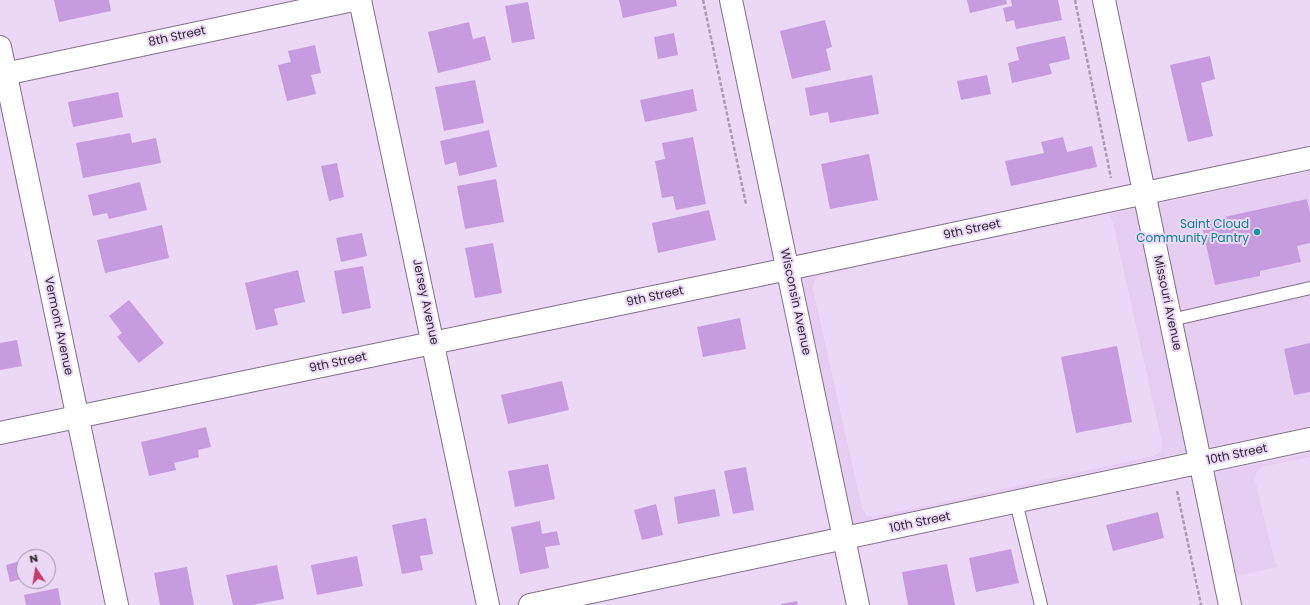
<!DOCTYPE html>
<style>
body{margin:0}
#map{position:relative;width:1310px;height:605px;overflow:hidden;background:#ebd8f6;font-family:Poppins,sans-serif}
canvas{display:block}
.north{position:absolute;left:16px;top:549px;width:40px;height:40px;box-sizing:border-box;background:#ebd8f6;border:1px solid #a092a8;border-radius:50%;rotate:348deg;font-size:11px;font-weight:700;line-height:16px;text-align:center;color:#302934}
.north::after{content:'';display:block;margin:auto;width:14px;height:18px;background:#c73a6c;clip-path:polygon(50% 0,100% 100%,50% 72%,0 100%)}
</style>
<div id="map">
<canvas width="1310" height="605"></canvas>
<div class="north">N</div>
</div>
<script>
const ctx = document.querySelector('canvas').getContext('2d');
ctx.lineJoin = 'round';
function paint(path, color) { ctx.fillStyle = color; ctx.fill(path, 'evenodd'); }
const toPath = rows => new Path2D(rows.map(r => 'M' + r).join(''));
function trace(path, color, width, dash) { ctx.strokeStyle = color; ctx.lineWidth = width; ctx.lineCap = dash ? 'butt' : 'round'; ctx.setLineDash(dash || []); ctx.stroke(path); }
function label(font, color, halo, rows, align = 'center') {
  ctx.font = font + ' Poppins,sans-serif'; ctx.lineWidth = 4; ctx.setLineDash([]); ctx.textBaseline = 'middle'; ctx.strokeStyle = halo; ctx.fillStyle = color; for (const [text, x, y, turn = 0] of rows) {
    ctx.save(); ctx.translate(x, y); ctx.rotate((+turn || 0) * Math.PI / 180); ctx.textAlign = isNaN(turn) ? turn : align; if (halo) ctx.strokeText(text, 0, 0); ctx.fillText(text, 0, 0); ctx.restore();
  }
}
const built = toPath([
 [1310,171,1310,426,1208,448,1158,204],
 [1136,208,1186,452,853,524,802,279,852,269,818,277,814,282,813,289,862,508,867,516,873,517,1154,456,1160,452,1161,449,1162,442,1113,223,1110,217,1107,215],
 [1310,453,1310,457,1262,467,1257,471,1255,480,1275,562,1278,567,1235,576,1213,473]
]);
const building = toPath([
 [54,0,109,0,111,11,59,22],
 [619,0,676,0,677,6,623,18],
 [967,0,1006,0,1007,4,970,13],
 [1011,0,1058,0,1062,20,1016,29,1014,20,1006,22,1003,8,1012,6],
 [528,2,535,39,512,43,505,6],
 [825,20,832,47,826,49,831,70,792,79,780,31],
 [469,22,473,39,485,36,491,60,438,73,428,32],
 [674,33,678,55,658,59,654,37],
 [1065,36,1070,59,1049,64,1052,74,1012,83,1008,63,1019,60,1016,47],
 [315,45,321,73,311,75,316,94,287,101,278,65,291,62,288,51],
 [1210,56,1215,79,1201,83,1213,136,1188,142,1170,65],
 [872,75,879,114,830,123,828,112,810,116,805,88],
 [987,75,991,94,961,100,957,81],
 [475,80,484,123,444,131,435,87],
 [693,89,697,111,645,122,640,100],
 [118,92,123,117,73,127,68,102],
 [489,130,497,167,459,176,456,162,445,165,440,141],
 [130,133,132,143,156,138,161,163,83,178,76,143],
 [693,137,706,204,676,210,673,196,662,198,655,161,665,159,662,143],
 [1063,137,1067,152,1092,146,1097,167,1011,186,1005,161,1044,153,1041,142],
 [869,154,878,200,830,209,821,164],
 [337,163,344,197,329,201,321,166],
 [496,179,504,222,465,229,457,186],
 [140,182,147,210,109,219,107,213,93,216,88,195],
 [1307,199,1310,213,1310,243,1297,246,1301,262,1260,271,1260,276,1215,285,1201,222],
 [709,210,716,240,658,253,652,223],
 [162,225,169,258,105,273,97,240],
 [362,233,367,256,341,262,336,238],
 [493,243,502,293,475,298,465,248],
 [363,266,371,308,342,314,334,271],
 [298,270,305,302,274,309,278,325,256,330,245,283],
 [129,300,164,343,139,363,117,337,122,333,109,316],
 [740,318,746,349,703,357,697,327],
 [17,340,22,366,0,370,0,343],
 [1310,343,1310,392,1294,395,1284,349],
 [1117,346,1132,422,1076,433,1061,357],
 [562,381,569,410,508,424,501,395],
 [206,427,211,447,198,450,199,457,174,463,176,470,149,476,141,442],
 [548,464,555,499,515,507,508,471],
 [746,467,754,510,733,514,724,471],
 [715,489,720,516,678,524,674,497],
 [656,504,663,535,642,540,634,510],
 [1158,512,1164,538,1113,551,1106,525],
 [426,518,433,554,420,556,423,570,402,574,392,525],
 [540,521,542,534,557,531,560,545,545,547,549,568,520,574,511,527],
 [1011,549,1019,583,976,592,969,558],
 [357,556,363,586,317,595,311,565],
 [24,560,24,578,10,582,6,565],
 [947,564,955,605,908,605,902,572],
 [277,565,284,599,252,605,233,605,226,575],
 [187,567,194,605,160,605,154,573],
 [58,588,61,605,26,605,24,595],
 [797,601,798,605,781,605,781,604]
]);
const path = toPath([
 [703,0,746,204],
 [1075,0,1111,178],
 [1177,491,1201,605]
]);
const lane = toPath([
 [1171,320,1310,288],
 [1016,502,1041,605]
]);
const street = toPath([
 [360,0,488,605],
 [731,0,858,605],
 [1104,0,1230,605],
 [0,75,353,0],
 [0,433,788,269,1310,158]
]);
const secondary = toPath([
 [0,47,117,605],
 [530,605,1310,439]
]);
const markers = [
 [1257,232,4,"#0f9aa8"]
];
const streetNames = [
 ["8th Street",177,37,-12],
 ["9th Street",972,230,-12],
 ["9th Street",655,297,-12],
 ["Jersey Avenue",425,302,78],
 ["Wisconsin Avenue",795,302,78],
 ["Missouri Avenue",1167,303,78],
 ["Vermont Avenue",58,326,78],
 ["9th Street",338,363,-12],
 ["10th Street",1237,455,-12],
 ["10th Street",920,523,-12]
];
const cultureNames = [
 ["Saint Cloud",1249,225],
 ["Community Pantry",1249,239]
];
paint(built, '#e6cef3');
paint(building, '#c79cdf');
trace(lane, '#81708b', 14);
trace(street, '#81708b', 24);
trace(secondary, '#81708b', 24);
trace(path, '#ab9cb3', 2.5, [4, 2]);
trace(lane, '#fff', 12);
trace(street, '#fff', 22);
trace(secondary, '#fff', 22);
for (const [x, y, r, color] of markers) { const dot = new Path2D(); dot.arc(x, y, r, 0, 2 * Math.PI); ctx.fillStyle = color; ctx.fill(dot); trace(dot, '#ebd8f6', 1.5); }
label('12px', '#302934', '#ebd8f6', streetNames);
label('12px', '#0d838f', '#ebd8f6', cultureNames, 'right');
</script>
